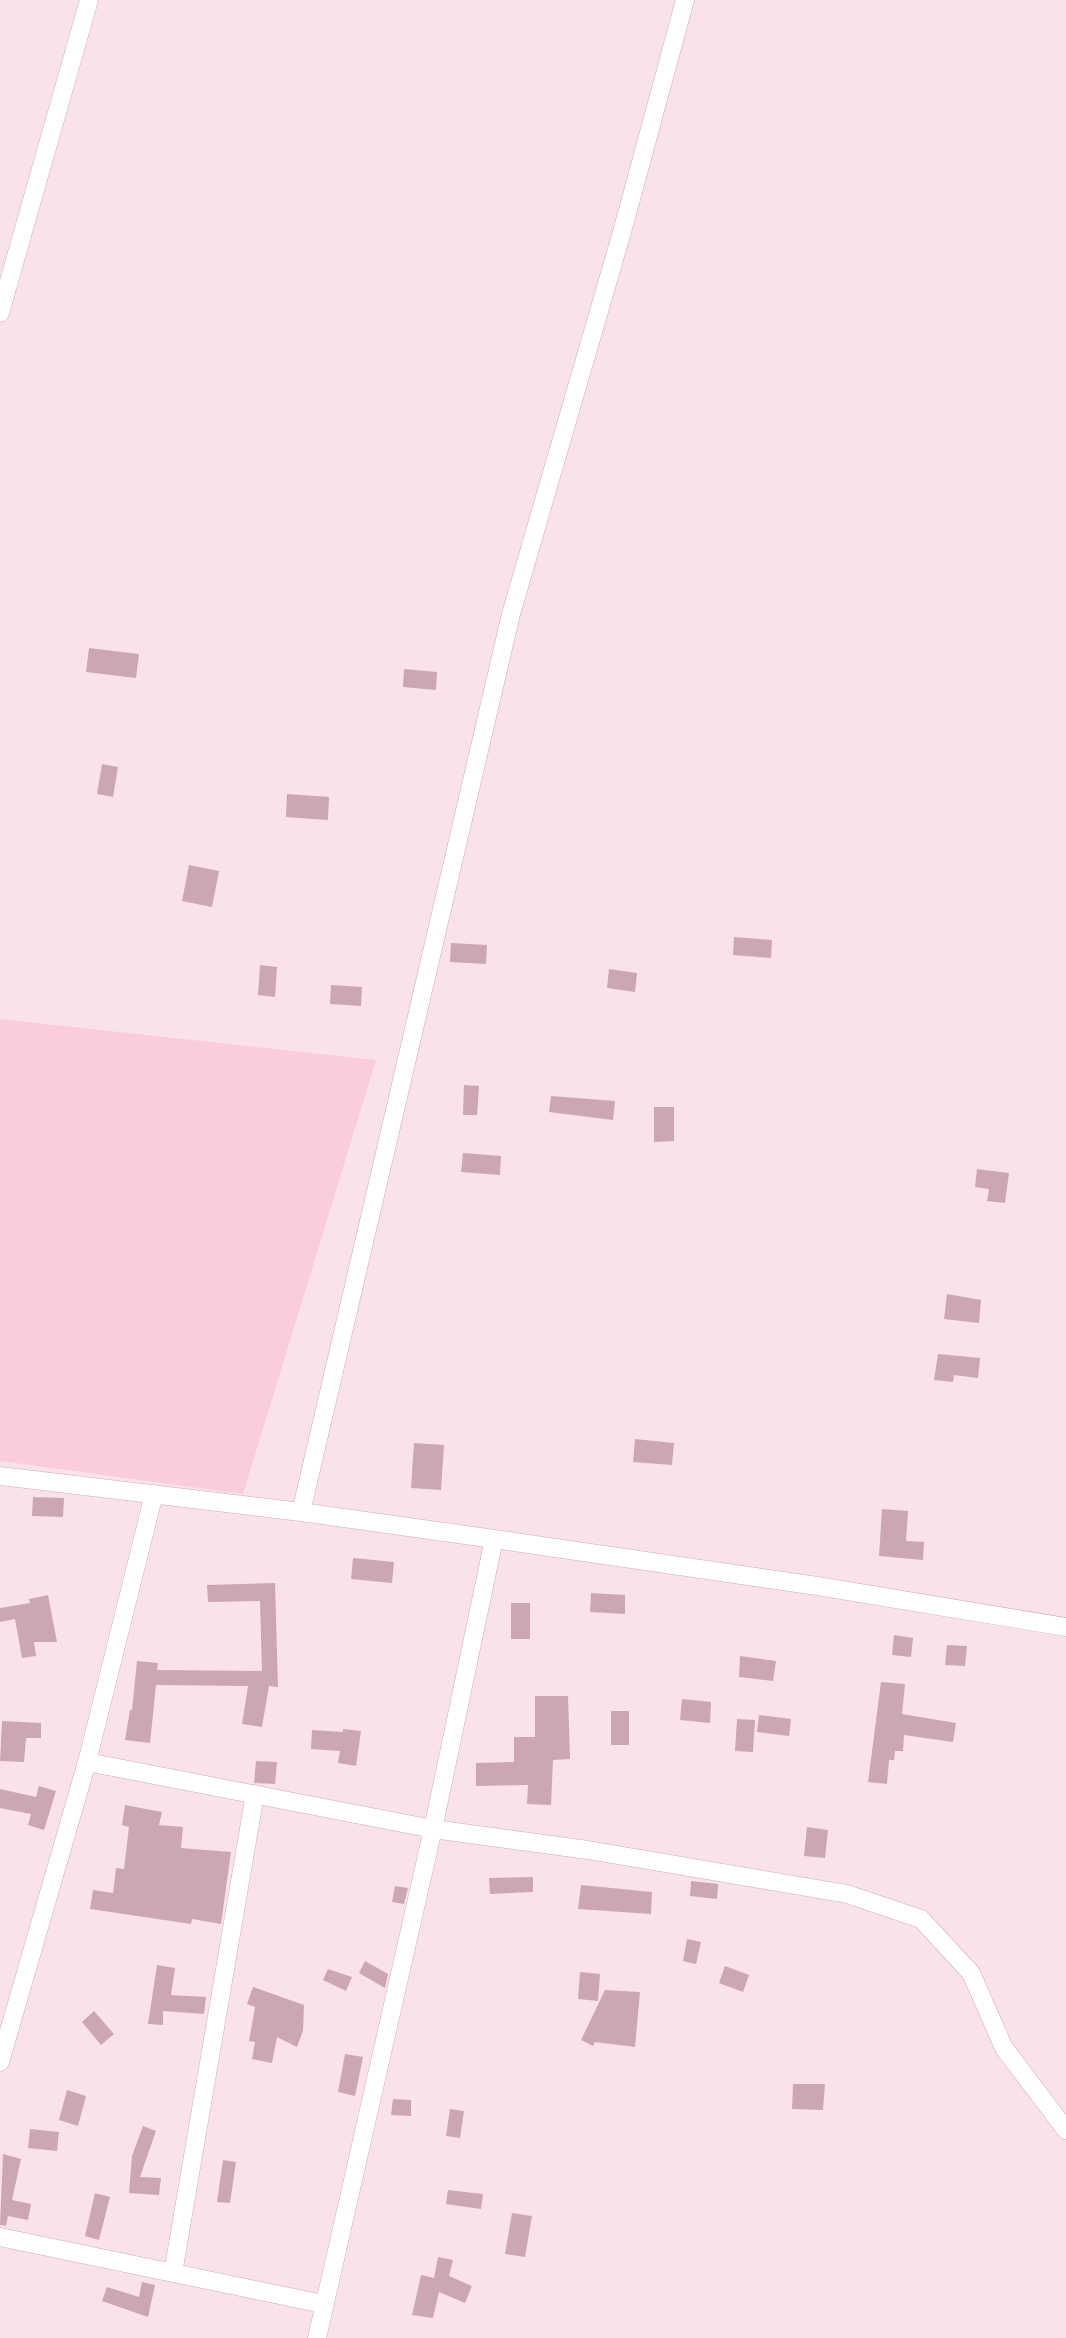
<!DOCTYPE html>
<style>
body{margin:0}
canvas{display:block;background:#fae2ea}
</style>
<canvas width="1066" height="2338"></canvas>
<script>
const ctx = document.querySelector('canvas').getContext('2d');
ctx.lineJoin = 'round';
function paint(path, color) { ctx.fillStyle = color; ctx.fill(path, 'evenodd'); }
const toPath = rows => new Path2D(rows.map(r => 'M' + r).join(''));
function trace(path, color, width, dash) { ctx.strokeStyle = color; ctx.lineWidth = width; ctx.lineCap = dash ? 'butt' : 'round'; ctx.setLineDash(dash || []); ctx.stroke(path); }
const green = toPath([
 [0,1019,376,1060,243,1494,0,1461]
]);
const building = toPath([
 [89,648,139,654,136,678,86,672],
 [404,669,437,672,436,690,403,687],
 [102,764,118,767,113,797,97,794],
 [287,794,329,797,328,820,286,817],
 [189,865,219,871,212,907,182,901],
 [734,937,772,940,771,958,733,955],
 [451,943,487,945,486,964,450,962],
 [260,965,277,967,275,997,258,995],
 [609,969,637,973,635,992,607,988],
 [331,985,362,987,361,1006,330,1004],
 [464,1085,479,1086,477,1115,463,1115],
 [551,1096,615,1101,613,1120,549,1112],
 [654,1107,674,1107,674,1141,654,1142],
 [463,1153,501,1156,500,1175,461,1172],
 [977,1169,1009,1173,1005,1203,987,1201,989,1189,975,1187],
 [947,1294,981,1300,979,1323,944,1319],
 [938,1354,980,1358,978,1378,954,1375,953,1382,934,1380],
 [635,1439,674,1443,672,1465,633,1462],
 [414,1443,444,1445,441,1490,411,1488],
 [33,1497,64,1498,63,1517,32,1516],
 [882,1509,908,1511,906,1541,924,1542,923,1560,879,1556],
 [353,1558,394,1562,392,1583,351,1579],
 [275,1583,278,1687,269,1686,262,1727,242,1724,248,1686,156,1685,150,1743,125,1740,130,1710,132,1710,137,1661,158,1663,157,1670,262,1671,260,1601,208,1602,207,1585],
 [591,1593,625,1595,625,1614,590,1612],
 [48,1595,57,1642,34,1642,36,1656,22,1658,15,1619,0,1622,0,1608,30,1603,29,1599],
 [511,1603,530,1603,530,1639,511,1639],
 [894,1635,913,1638,911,1657,892,1655],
 [947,1645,967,1646,965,1666,945,1665],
 [740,1656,776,1661,773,1681,739,1677],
 [881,1682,905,1684,902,1714,956,1723,953,1742,904,1735,903,1751,895,1751,894,1760,889,1760,887,1784,868,1782],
 [535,1696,568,1696,570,1759,553,1760,551,1805,527,1804,528,1785,476,1786,476,1763,514,1762,514,1737,535,1737],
 [682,1699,711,1702,710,1723,680,1720],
 [611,1711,629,1711,629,1745,611,1745],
 [759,1715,791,1719,789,1736,757,1732],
 [737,1719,755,1720,753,1752,735,1751],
 [2,1721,41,1723,41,1738,26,1738,24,1762,0,1761],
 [343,1729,361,1731,356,1766,338,1763,340,1751,311,1749,312,1730,343,1732],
 [256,1761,277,1762,275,1784,254,1783],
 [39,1786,56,1791,44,1830,28,1825,31,1814,0,1808,0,1789,36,1797],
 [125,1805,162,1812,159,1825,183,1827,181,1848,231,1852,221,1924,192,1919,191,1924,90,1909,93,1890,113,1893,116,1868,124,1869,129,1827,122,1825],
 [807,1827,828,1830,825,1858,804,1856],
 [533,1877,533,1892,490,1894,489,1878],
 [691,1881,718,1884,717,1899,690,1896],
 [581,1885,652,1892,651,1914,578,1909],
 [395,1886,408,1888,404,1904,392,1902],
 [687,1939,701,1942,696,1964,683,1961],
 [365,1961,388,1974,385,1988,359,1973],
 [157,1965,175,1968,171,1995,206,1997,204,2014,163,2011,163,2025,148,2024],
 [725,1966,749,1975,743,1992,719,1983],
 [328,1969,352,1977,346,1991,323,1980],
 [580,1972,600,1974,598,2001,578,1999],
 [253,1987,304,2005,303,2031,297,2047,277,2037,272,2063,252,2059,255,2042,249,2041,255,2007,247,2004],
 [605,1990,640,1992,635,2047,595,2042,593,2046,581,2040],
 [94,2011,114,2034,101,2045,82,2022],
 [345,2054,363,2057,355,2096,338,2092],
 [793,2084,825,2084,823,2110,792,2109],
 [67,2090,86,2096,78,2126,59,2120],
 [393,2099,411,2100,411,2116,391,2115],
 [450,2109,464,2111,460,2138,446,2136],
 [143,2126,156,2131,140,2177,161,2178,159,2195,129,2193,132,2156],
 [30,2129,59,2132,57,2151,28,2148],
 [3,2154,21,2159,12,2200,31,2204,28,2220,8,2216,6,2226,0,2225],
 [223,2160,236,2162,230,2203,217,2202],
 [448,2190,483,2194,481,2209,446,2204],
 [95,2193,110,2197,99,2240,85,2236],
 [512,2213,532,2216,525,2257,505,2254],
 [438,2257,453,2260,449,2276,472,2286,465,2303,439,2292,433,2318,412,2315,421,2275,434,2278],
 [142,2282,155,2285,148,2317,102,2301,107,2287,139,2297]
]);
const minor = toPath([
 [0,313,89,0],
 [0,1476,301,1512,494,1539,817,1586,1066,1627],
 [301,1512,511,614,622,232,685,0],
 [87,1762,433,1829,588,1850,847,1894,921,1919,971,1973,1004,2048,1066,2130],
 [0,2062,87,1762,154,1494],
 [0,2237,323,2304],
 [173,2273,255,1794],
 [317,2338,433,1829,494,1539]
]);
paint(green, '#fbcddc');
paint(building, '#cda6b3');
trace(minor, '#d0aab7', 19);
trace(minor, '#fff', 18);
</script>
